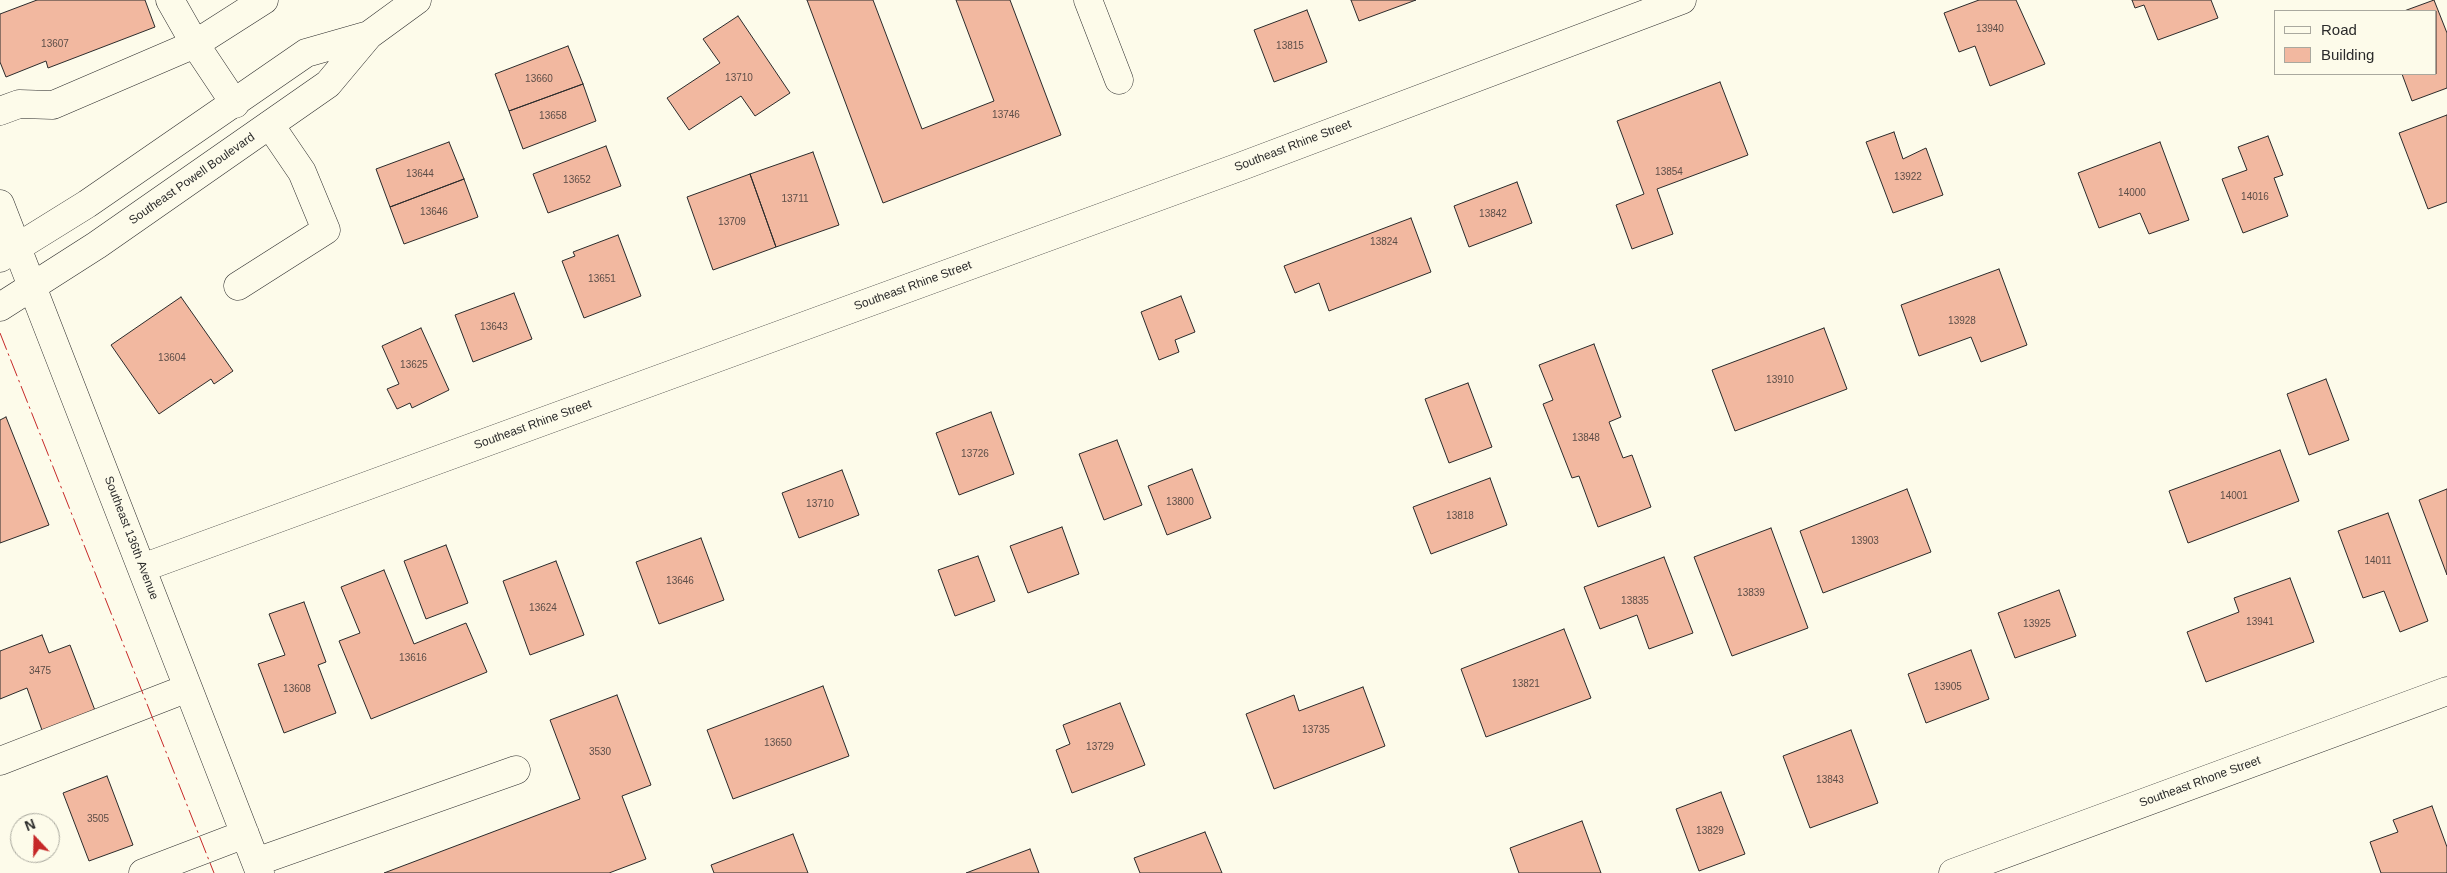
<!DOCTYPE html>
<style>
body{margin:0}
#map{position:relative;width:2447px;height:873px;overflow:hidden;background:#fdfbea;font-family:Arial,sans-serif}
canvas{display:block}
.legend{position:absolute;left:2274px;top:10px;width:162px;height:65px;box-sizing:border-box;background:#fdfbea;border:1px solid #a9a89e;margin:0;padding:6px 9px;list-style:none;font-size:15px;color:#2b2b2b}
.legend li{display:flex;align-items:center;gap:10px;height:25px}
.legend b{width:25px;border:1px solid #a9a89e}
.north{position:absolute;left:10px;top:813px;width:50px;height:50px;box-sizing:border-box;background:#fdfbea;border:1px solid #a9a89e;border-radius:50%;rotate:339deg;font-size:14px;font-weight:700;line-height:20px;text-align:center;color:#2b2b2b}
.north::after{content:'';display:block;margin:auto;width:18px;height:22px;background:#c62828;clip-path:polygon(50% 0,100% 100%,50% 72%,0 100%)}
</style>
<div id="map">
<canvas width="2447" height="873"></canvas>
<ul class="legend">
<li><b style="height:6px;background:#fdfbea"></b>Road</li>
<li><b style="height:14px;background:#f2b8a0"></b>Building</li>
</ul>
<div class="north">N</div>
</div>
<script>
const ctx = document.querySelector('canvas').getContext('2d');
ctx.lineJoin = 'round';
function paint(path, color) { ctx.fillStyle = color; ctx.fill(path, 'evenodd'); }
const toPath = rows => new Path2D(rows.map(r => 'M' + r).join(''));
function trace(path, color, width, dash) { ctx.strokeStyle = color; ctx.lineWidth = width; ctx.lineCap = dash ? 'butt' : 'round'; ctx.setLineDash(dash || []); ctx.stroke(path); }
function label(font, color, halo, rows, align = 'center') {
  ctx.font = font + ' Arial,sans-serif'; ctx.lineWidth = 4; ctx.setLineDash([]); ctx.textBaseline = 'middle'; ctx.strokeStyle = halo; ctx.fillStyle = color; for (const [text, x, y, turn = 0] of rows) {
    ctx.save(); ctx.translate(x, y); ctx.rotate((+turn || 0) * Math.PI / 180); ctx.textAlign = isNaN(turn) ? turn : align; if (halo) ctx.strokeText(text, 0, 0); ctx.fillText(text, 0, 0); ctx.restore();
  }
}
const building = toPath([
 [37,0,145,0,155,27,48,68,46,61,6,77,0,62,0,14,37,0],
 [807,0,873,0,922,129,994,101,956,0,1010,0,1061,135,883,203,807,0],
 [1351,0,1416,0,1359,21,1351,0],
 [1979,0,2016,0,2045,64,1990,86,1975,46,1959,52,1944,13,1979,0],
 [2132,0,2211,0,2218,18,2158,40,2144,5,2135,8,2132,0],
 [2434,0,2447,33,2447,88,2412,101,2402,74,2436,74,2436,11,2404,11,2434,0],
 [1307,10,1327,62,1274,82,1254,30,1307,10],
 [738,16,790,93,755,116,741,96,689,130,667,98,720,63,703,39,738,16],
 [568,46,583,84,509,111,495,74,568,46],
 [1720,82,1748,155,1657,189,1673,234,1632,249,1616,205,1644,194,1617,121,1720,82],
 [583,84,596,121,523,149,509,111,583,84],
 [2447,115,2447,202,2428,209,2399,133,2447,115],
 [1894,132,1903,159,1926,148,1943,195,1893,213,1866,142,1894,132],
 [2268,136,2283,175,2274,178,2288,216,2243,233,2222,179,2247,170,2238,147,2268,136],
 [449,142,464,179,390,207,376,169,449,142],
 [2160,142,2189,220,2149,234,2140,213,2099,228,2078,173,2160,142],
 [606,146,621,186,548,213,533,174,606,146],
 [813,152,839,225,776,247,750,174,813,152],
 [750,174,776,247,713,270,687,197,750,174],
 [464,179,478,217,404,244,390,207,464,179],
 [1517,182,1532,223,1469,247,1454,206,1517,182],
 [1411,218,1431,272,1329,311,1319,283,1295,293,1284,266,1411,218],
 [618,235,641,296,584,318,562,261,575,256,573,252,618,235],
 [1999,269,2027,345,1981,362,1971,337,1919,356,1901,305,1999,269],
 [514,293,532,339,473,362,455,315,514,293],
 [1181,296,1195,332,1175,340,1179,352,1159,360,1141,312,1181,296],
 [181,297,233,371,214,384,211,379,159,414,111,345,181,297],
 [421,328,449,390,412,408,410,403,397,409,387,389,399,384,382,346,421,328],
 [1824,328,1847,389,1735,431,1712,370,1824,328],
 [1594,344,1621,417,1609,422,1623,458,1632,455,1651,507,1598,527,1579,476,1572,478,1543,404,1553,400,1539,365,1594,344],
 [2326,379,2349,440,2309,455,2287,394,2326,379],
 [1468,383,1492,447,1449,463,1425,399,1468,383],
 [991,412,1014,474,959,495,936,433,991,412],
 [6,417,49,525,0,543,0,420,6,417],
 [1117,440,1142,505,1104,520,1079,454,1117,440],
 [2280,450,2299,501,2188,543,2169,491,2280,450],
 [1192,469,1211,518,1167,535,1148,486,1192,469],
 [842,470,859,515,799,538,782,493,842,470],
 [1490,478,1507,525,1431,554,1413,507,1490,478],
 [1907,489,1931,552,1823,593,1800,531,1907,489],
 [2447,489,2447,575,2419,500,2447,489],
 [2388,513,2428,621,2400,632,2384,591,2363,598,2338,531,2388,513],
 [1062,527,1079,574,1028,593,1010,546,1062,527],
 [1771,528,1808,628,1732,656,1694,557,1771,528],
 [701,538,724,600,659,624,636,562,701,538],
 [446,545,468,603,426,619,404,561,446,545],
 [978,556,995,601,955,616,938,570,978,556],
 [1664,557,1693,633,1649,649,1637,615,1600,629,1584,587,1664,557],
 [556,561,584,635,530,655,503,581,556,561],
 [384,570,414,644,466,623,487,672,371,719,339,641,360,633,341,587,384,570],
 [2290,578,2314,642,2206,682,2187,632,2239,612,2234,598,2290,578],
 [2059,590,2076,636,2015,658,1998,613,2059,590],
 [304,602,326,662,318,665,336,713,284,733,258,664,285,655,269,614,304,602],
 [1564,629,1591,698,1486,737,1461,669,1564,629],
 [42,635,49,653,70,645,96,713,43,733,27,688,0,699,0,651,42,635],
 [1971,650,1989,699,1926,723,1908,674,1971,650],
 [823,686,849,756,733,799,707,730,823,686],
 [1363,687,1385,746,1274,789,1246,714,1294,695,1299,711,1363,687],
 [617,695,651,785,622,796,646,859,609,873,384,873,580,799,550,720,617,695],
 [1120,703,1145,765,1072,793,1056,750,1070,744,1063,725,1120,703],
 [1851,730,1878,803,1810,828,1783,756,1851,730],
 [107,776,133,845,89,861,63,793,107,776],
 [1721,792,1745,854,1699,871,1676,809,1721,792],
 [2432,806,2447,847,2447,873,2381,873,2370,842,2398,832,2393,820,2432,806],
 [1582,821,1601,873,1519,873,1510,848,1582,821],
 [1205,832,1222,873,1140,873,1134,858,1205,832],
 [793,834,808,873,714,873,711,865,793,834],
 [1030,849,1039,873,966,873,1030,849]
]);
const minor = toPath([
 [170,0,195,44,235,104],
 [1088,0,1119,80],
 [0,111,19,104,53,105,195,44,264,0],
 [0,204,260,873],
 [238,286,326,230,302,172,270,125],
 [142,568,1242,166,1682,0],
 [0,761,188,688],
 [256,862,516,770],
 [143,873,245,834],
 [1953,873,2447,691]
]);
const major = toPath([
 [0,258,87,204,306,53,369,35],
 [0,307,97,245,328,84,369,35,417,0]
]);
const power = toPath([
 [0,333,214,873]
]);
const numberNames = [
 ["13940",1990,29],
 ["13607",55,44],
 ["13815",1290,46],
 ["13710",739,78],
 ["13660",539,79],
 ["13746",1006,115],
 ["13658",553,116],
 ["13854",1669,172],
 ["13644",420,174],
 ["13922",1908,177],
 ["13652",577,180],
 ["14000",2132,193],
 ["14016",2255,197],
 ["13711",795,199],
 ["13646",434,212],
 ["13842",1493,214],
 ["13709",732,222],
 ["13824",1384,242],
 ["13651",602,279],
 ["13928",1962,321],
 ["13643",494,327],
 ["13604",172,358],
 ["13625",414,365],
 ["13910",1780,380],
 ["13848",1586,438],
 ["13726",975,454],
 ["14001",2234,496],
 ["13800",1180,502],
 ["13710",820,504],
 ["13818",1460,516],
 ["13903",1865,541],
 ["14011",2378,561],
 ["13646",680,581],
 ["13839",1751,593],
 ["13835",1635,601],
 ["13624",543,608],
 ["13941",2260,622],
 ["13925",2037,624],
 ["13616",413,658],
 ["3475",40,671],
 ["13821",1526,684],
 ["13905",1948,687],
 ["13608",297,689],
 ["13735",1316,730],
 ["13650",778,743],
 ["13729",1100,747],
 ["3530",600,752],
 ["13843",1830,780],
 ["3505",98,819],
 ["13829",1710,831]
];
const streetNames = [
 ["Southeast Rhine Street",1293,146,-21],
 ["Southeast Powell Boulevard",192,179,-35],
 ["Southeast Rhine Street",913,286,-20],
 ["Southeast Rhine Street",533,425,-20],
 ["Southeast 136th Avenue",131,538,69],
 ["Southeast Rhone Street",2200,782,-20]
];
paint(building, '#f2b8a0');
trace(building, '#2b2b2b', 1);
trace(minor, '#2b2b2b', 29);
trace(major, '#2b2b2b', 29);
trace(minor, '#fdfbea', 28);
trace(major, '#fdfbea', 28);
trace(power, '#c62828', 1, [18, 4, 2.5, 4]);
label('10px', '#5d4e48', null, numberNames);
label('12px', '#2b2b2b', '#fdfbea', streetNames);
</script>
